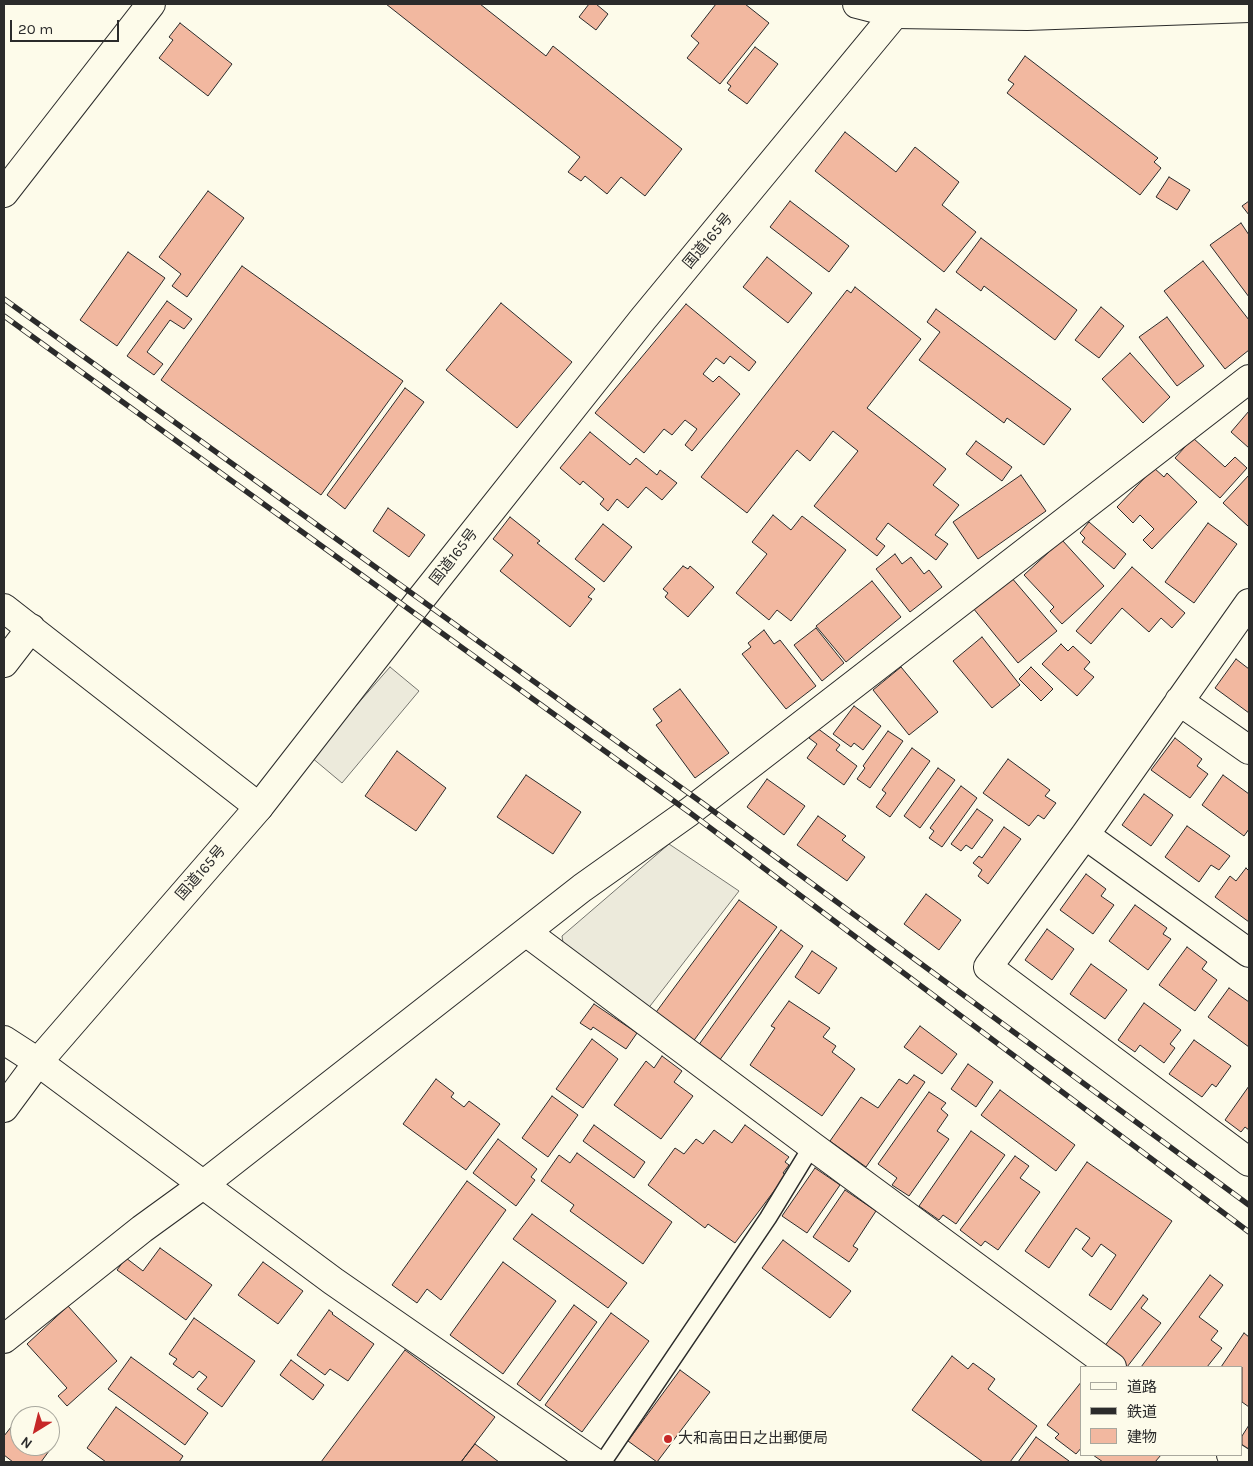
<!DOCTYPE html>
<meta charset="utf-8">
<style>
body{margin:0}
#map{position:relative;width:1253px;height:1466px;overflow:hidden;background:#fdfbea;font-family:Karla,"Noto Sans JP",sans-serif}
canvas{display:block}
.frame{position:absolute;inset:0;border:5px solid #2b2b2b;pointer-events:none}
.legend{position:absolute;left:1080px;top:1366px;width:162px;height:90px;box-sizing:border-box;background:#fdfbea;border:1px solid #a9a89e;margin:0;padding:6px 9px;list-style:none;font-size:15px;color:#2b2b2b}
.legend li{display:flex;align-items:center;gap:10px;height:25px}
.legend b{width:25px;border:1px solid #a9a89e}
.north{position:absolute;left:10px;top:1406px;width:50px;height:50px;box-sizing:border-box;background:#fdfbea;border:1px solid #a9a89e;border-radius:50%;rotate:216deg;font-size:14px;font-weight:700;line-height:20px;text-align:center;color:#2b2b2b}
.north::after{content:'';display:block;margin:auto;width:18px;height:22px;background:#c62828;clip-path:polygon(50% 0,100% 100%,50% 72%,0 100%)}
.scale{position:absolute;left:10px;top:20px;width:109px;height:22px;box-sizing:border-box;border:2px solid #2b2b2b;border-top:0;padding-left:6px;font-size:15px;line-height:18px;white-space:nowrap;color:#2b2b2b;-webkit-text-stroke:4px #fdfbea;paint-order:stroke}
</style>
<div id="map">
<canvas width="1253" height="1466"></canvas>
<div class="frame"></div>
<ul class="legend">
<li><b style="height:6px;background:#fdfbea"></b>道路</li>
<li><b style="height:6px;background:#2b2b2b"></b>鉄道</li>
<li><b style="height:14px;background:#f2b8a0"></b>建物</li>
</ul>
<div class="north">N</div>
<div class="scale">20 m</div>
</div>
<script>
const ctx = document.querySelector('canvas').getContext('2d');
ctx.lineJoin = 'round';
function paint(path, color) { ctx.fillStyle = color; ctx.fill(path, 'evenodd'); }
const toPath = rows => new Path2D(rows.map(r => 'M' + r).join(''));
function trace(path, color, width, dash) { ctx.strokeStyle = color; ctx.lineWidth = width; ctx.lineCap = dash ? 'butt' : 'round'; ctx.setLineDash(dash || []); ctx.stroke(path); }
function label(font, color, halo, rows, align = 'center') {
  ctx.font = font + ' Karla,"Noto Sans JP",sans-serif'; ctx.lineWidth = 4; ctx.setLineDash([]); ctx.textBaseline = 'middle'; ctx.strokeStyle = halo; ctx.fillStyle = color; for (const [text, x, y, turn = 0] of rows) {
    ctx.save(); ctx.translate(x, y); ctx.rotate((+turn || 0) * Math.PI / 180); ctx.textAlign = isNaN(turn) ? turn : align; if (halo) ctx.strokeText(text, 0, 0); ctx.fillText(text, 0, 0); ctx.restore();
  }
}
const parking = toPath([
 [390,667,419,691,342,783,311,757,390,667],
 [669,844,739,891,647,1010,564,949,562,936,669,844]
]);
const building = toPath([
 [386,4,480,4,546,56,553,46,682,149,645,196,621,177,607,194,585,176,581,181,568,172,580,157,386,4],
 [589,4,596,4,608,14,596,30,579,17,589,4],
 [716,4,745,4,769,23,720,84,687,58,699,43,691,36,716,4],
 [180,23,232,64,208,96,159,58,173,40,169,37,180,23],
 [755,47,778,64,747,104,728,90,731,86,727,83,755,47],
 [1025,56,1158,158,1154,162,1161,168,1140,195,1007,93,1014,84,1008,80,1025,56],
 [845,132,896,172,915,147,959,182,942,205,976,232,944,272,815,171,845,132],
 [1169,177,1190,190,1177,210,1156,197,1169,177],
 [208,191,244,218,187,297,172,286,181,274,159,257,208,191],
 [790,201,849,246,829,272,770,227,790,201],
 [1249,201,1249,215,1242,206,1249,201],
 [1241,223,1249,235,1249,297,1210,245,1241,223],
 [981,238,1077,310,1055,340,984,286,981,291,956,272,981,238],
 [128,252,165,278,117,346,80,320,128,252],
 [767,257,812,293,788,323,743,287,767,257],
 [1203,261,1249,320,1249,350,1225,369,1164,291,1203,261],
 [242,266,403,381,321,495,161,380,242,266],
 [855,287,921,339,867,408,946,469,933,485,959,505,935,535,948,544,936,560,888,523,876,539,885,546,877,556,814,506,858,451,833,431,810,461,797,450,747,513,701,477,847,290,851,293,855,287],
 [167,301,192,319,184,329,170,320,147,352,163,364,154,375,127,356,167,301],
 [501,303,572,362,517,428,446,370,501,303],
 [686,304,756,362,749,371,730,356,724,364,716,358,703,374,713,382,719,376,740,394,692,451,685,445,697,429,685,420,672,435,664,429,644,453,595,413,686,304],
 [1101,307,1124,326,1099,358,1075,340,1101,307],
 [936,309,1071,409,1044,445,1007,418,1004,423,919,360,940,332,927,322,936,309],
 [1167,317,1204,366,1177,386,1139,337,1167,317],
 [1130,353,1170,397,1143,423,1102,379,1130,353],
 [405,388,424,402,345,509,327,495,405,388],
 [1249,411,1249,448,1231,432,1249,411],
 [590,432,630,465,636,458,657,475,660,470,677,483,662,500,646,487,628,508,617,499,608,511,600,504,604,499,583,481,580,485,560,468,590,432],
 [1193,438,1225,467,1235,457,1247,468,1220,498,1175,458,1193,438],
 [976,441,1012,467,1002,481,966,454,976,441],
 [1154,468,1164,477,1167,473,1197,502,1152,549,1143,540,1154,529,1140,515,1133,523,1117,507,1154,468],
 [1021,475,1046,511,978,559,953,522,1021,475],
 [1249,475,1249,524,1248,526,1223,503,1249,475],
 [388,508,425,535,409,557,373,531,388,508],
 [773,515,791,530,802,516,846,550,791,621,777,610,769,620,736,593,767,554,752,542,773,515],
 [510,517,540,541,537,543,595,589,588,597,592,599,570,627,500,571,513,555,493,539,510,517],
 [1089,522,1126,554,1114,569,1082,542,1085,538,1080,533,1089,522],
 [1208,523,1237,544,1194,603,1165,582,1208,523],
 [603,524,632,547,604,582,575,559,603,524],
 [1062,540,1104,586,1062,624,1050,611,1054,607,1024,575,1062,540],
 [895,554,902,564,911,557,924,574,929,570,942,587,910,612,876,569,895,554],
 [683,566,688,569,690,566,714,587,688,617,665,597,668,593,663,589,683,566],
 [1132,567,1185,613,1172,628,1161,618,1149,632,1122,608,1091,644,1076,631,1132,567],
 [1011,577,1057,631,1018,663,973,608,1011,577],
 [872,581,901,617,846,662,816,626,872,581],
 [816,628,844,663,822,681,794,645,816,628],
 [764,630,774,644,780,640,816,686,786,709,742,654,751,647,748,643,764,630],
 [982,637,1020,685,992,708,953,661,982,637],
 [1061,644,1068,651,1073,646,1090,662,1084,669,1094,677,1077,696,1042,664,1061,644],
 [1236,659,1249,669,1249,713,1215,688,1236,659],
 [901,667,938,712,909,735,873,690,901,667],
 [1031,667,1053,689,1041,701,1019,679,1031,667],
 [680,689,729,753,695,778,656,725,662,721,653,709,680,689],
 [854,706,881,726,863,750,854,743,851,747,833,734,854,706],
 [817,728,840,745,836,750,857,766,844,785,807,758,817,744,809,738,817,728],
 [888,731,903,741,870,788,857,779,865,768,863,766,888,731],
 [1175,738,1202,759,1197,766,1208,774,1190,798,1151,770,1175,738],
 [912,748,930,761,890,817,876,807,886,793,882,790,912,748],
 [397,751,446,788,416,831,365,796,397,751],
 [1008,759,1050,790,1045,796,1056,803,1044,819,1038,815,1029,826,983,793,1008,759],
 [938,768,955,780,920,828,904,816,938,768],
 [526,775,581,812,553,854,497,817,526,775],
 [1223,775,1249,794,1249,829,1244,836,1202,805,1223,775],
 [767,779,805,806,784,835,747,807,767,779],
 [961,786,977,798,942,847,929,838,934,831,930,828,961,786],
 [1144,794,1173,815,1151,846,1122,825,1144,794],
 [977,809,993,820,972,849,966,845,961,851,951,844,977,809],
 [818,816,846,836,842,840,865,857,847,881,797,845,818,816],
 [1187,826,1230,856,1219,870,1211,865,1199,882,1165,857,1187,826],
 [1004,827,1021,839,988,884,978,876,982,870,973,863,979,856,982,858,1004,827],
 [1246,868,1249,871,1249,922,1215,897,1230,876,1236,881,1246,868],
 [1086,874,1106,889,1101,896,1114,905,1093,934,1060,910,1086,874],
 [926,894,961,920,939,950,904,924,926,894],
 [739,900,777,927,692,1043,654,1015,739,900],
 [1135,905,1167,928,1163,934,1171,939,1148,970,1109,941,1135,905],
 [1047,929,1074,949,1052,980,1025,960,1047,929],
 [781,930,803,946,719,1061,698,1046,781,930],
 [1187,947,1207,962,1202,969,1217,980,1195,1011,1159,985,1187,947],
 [812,951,837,968,819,994,795,977,812,951],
 [1091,964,1127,990,1105,1019,1070,994,1091,964],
 [1229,988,1249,1002,1249,1047,1208,1017,1229,988],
 [789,1001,830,1028,823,1037,836,1046,832,1052,855,1069,822,1116,750,1065,775,1028,771,1026,789,1001],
 [1144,1003,1181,1030,1170,1044,1175,1048,1164,1063,1140,1045,1135,1052,1118,1040,1144,1003],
 [594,1004,637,1033,626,1049,593,1027,591,1030,580,1023,594,1004],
 [920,1026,957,1054,942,1074,904,1047,920,1026],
 [592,1039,618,1059,583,1108,556,1089,592,1039],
 [1194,1040,1231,1066,1216,1087,1212,1084,1202,1097,1169,1074,1194,1040],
 [662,1056,682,1071,674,1082,693,1096,661,1139,614,1105,646,1061,654,1068,662,1056],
 [968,1064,993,1082,976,1107,951,1089,968,1064],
 [914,1075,925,1082,866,1167,830,1141,861,1097,878,1108,899,1079,907,1084,914,1075],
 [436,1079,454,1093,451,1097,464,1107,469,1101,500,1124,466,1170,403,1124,436,1079],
 [1249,1086,1249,1130,1245,1127,1241,1132,1225,1120,1249,1086],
 [1000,1090,1075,1145,1056,1171,981,1115,1000,1090],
 [929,1092,946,1103,941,1109,948,1115,937,1131,949,1139,909,1196,892,1185,897,1178,878,1164,929,1092],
 [552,1096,578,1115,548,1157,522,1138,552,1096],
 [594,1125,645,1162,634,1178,583,1141,594,1125],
 [745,1125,789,1157,785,1162,789,1165,783,1173,786,1175,735,1243,708,1224,705,1228,648,1185,675,1148,684,1154,696,1139,703,1144,714,1130,732,1143,745,1125],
 [971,1131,1005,1155,956,1224,943,1215,939,1220,919,1206,971,1131],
 [498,1139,537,1169,531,1177,535,1180,516,1206,473,1173,498,1139],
 [577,1153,672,1222,643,1264,570,1211,574,1205,541,1181,559,1155,570,1163,577,1153],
 [1015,1156,1029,1166,1020,1178,1040,1192,998,1250,985,1241,981,1246,960,1230,1015,1156],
 [1087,1162,1172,1221,1111,1310,1089,1295,1116,1255,1101,1244,1092,1257,1082,1249,1090,1238,1076,1228,1049,1268,1025,1251,1087,1162],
 [815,1168,840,1185,807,1233,782,1216,815,1168],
 [467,1181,506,1210,441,1300,427,1289,417,1303,392,1285,467,1181],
 [845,1190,876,1211,853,1246,858,1249,849,1262,813,1237,845,1190],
 [532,1214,627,1283,608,1308,513,1239,532,1214],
 [783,1240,851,1291,830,1318,762,1268,783,1240],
 [160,1248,212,1285,186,1320,117,1270,126,1258,143,1271,160,1248],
 [263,1262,303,1291,278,1324,238,1295,263,1262],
 [503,1262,556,1301,503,1374,450,1335,503,1262],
 [1210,1275,1223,1285,1199,1317,1218,1331,1211,1340,1222,1348,1207,1367,1141,1367,1210,1275],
 [1143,1295,1148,1299,1141,1308,1161,1323,1127,1367,1123,1367,1101,1351,1143,1295],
 [574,1305,597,1322,540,1401,517,1384,574,1305],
 [68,1306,117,1361,67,1406,58,1396,67,1388,27,1344,68,1306],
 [329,1310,333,1313,332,1314,374,1344,348,1381,330,1369,325,1375,297,1355,329,1310],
 [611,1313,649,1341,582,1432,545,1405,611,1313],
 [194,1318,255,1361,222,1407,197,1389,207,1377,199,1371,193,1378,173,1364,177,1359,169,1354,194,1318],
 [1244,1333,1249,1337,1249,1407,1242,1402,1242,1367,1221,1367,1244,1333],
 [405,1350,495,1417,461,1462,321,1462,405,1350],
 [952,1356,968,1369,973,1363,995,1379,988,1389,1037,1426,1010,1462,983,1462,912,1410,952,1356],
 [131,1357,208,1413,185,1445,108,1389,131,1357],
 [291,1360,324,1385,313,1400,280,1375,291,1360],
 [680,1370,710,1392,657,1462,628,1441,680,1370],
 [1082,1381,1082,1447,1076,1454,1055,1438,1059,1434,1047,1425,1082,1381],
 [116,1407,183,1456,179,1462,106,1462,87,1448,116,1407],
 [22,1413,26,1416,20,1416,20,1446,50,1446,50,1435,57,1440,41,1462,13,1462,4,1455,4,1436,22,1413],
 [1249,1425,1249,1460,1242,1454,1242,1436,1249,1425],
 [1036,1437,1069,1461,1068,1462,1018,1462,1036,1437],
 [475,1444,499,1462,461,1462,475,1444],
 [1093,1455,1161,1455,1155,1462,1103,1462,1093,1455]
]);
const service = toPath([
 [603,1462,768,1218,812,1146]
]);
const minor = toPath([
 [857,4,896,14,1027,16,1249,8],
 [4,193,151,4],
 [1249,603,1085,835,988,967,1249,1162],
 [4,608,259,807],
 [4,663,31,628],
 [1179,701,1249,750],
 [1085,835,1249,953],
 [526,932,812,1146,1112,1367],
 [4,1040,38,1062,333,1281,594,1462],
 [4,1339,142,1229,204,1184,582,888,689,812,1249,379],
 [1231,1455,1242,1462]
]);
const trunk = toPath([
 [4,1108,38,1062,259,807,420,600,643,319,903,4]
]);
const rail = toPath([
 [4,299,701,802,1249,1205],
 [4,316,689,812,1249,1232]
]);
const markers = [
 [668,1439,5,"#c62828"]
];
const streetNames = [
 ["国道165号",708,241,-50],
 ["国道165号",454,557,-52],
 ["国道165号",201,873,-49]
];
const poiNames = [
 ["大和高田日之出郵便局",678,1439]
];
paint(parking, '#eceadb');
trace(parking, '#74746e', 1);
paint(building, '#f2b8a0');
trace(building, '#2b2b2b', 1);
trace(service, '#2b2b2b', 19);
trace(minor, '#2b2b2b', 30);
trace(trunk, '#2b2b2b', 30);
trace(service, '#fdfbea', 16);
trace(minor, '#fdfbea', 28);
trace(trunk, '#fdfbea', 28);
trace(rail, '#2b2b2b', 5.5);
trace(rail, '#fdfbea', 4, [11]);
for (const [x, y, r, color] of markers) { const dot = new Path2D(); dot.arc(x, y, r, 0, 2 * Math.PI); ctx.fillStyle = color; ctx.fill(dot); trace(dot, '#fdfbea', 2); }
label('15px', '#2b2b2b', '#fdfbea', streetNames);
label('15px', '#2b2b2b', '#fdfbea', poiNames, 'left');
</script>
